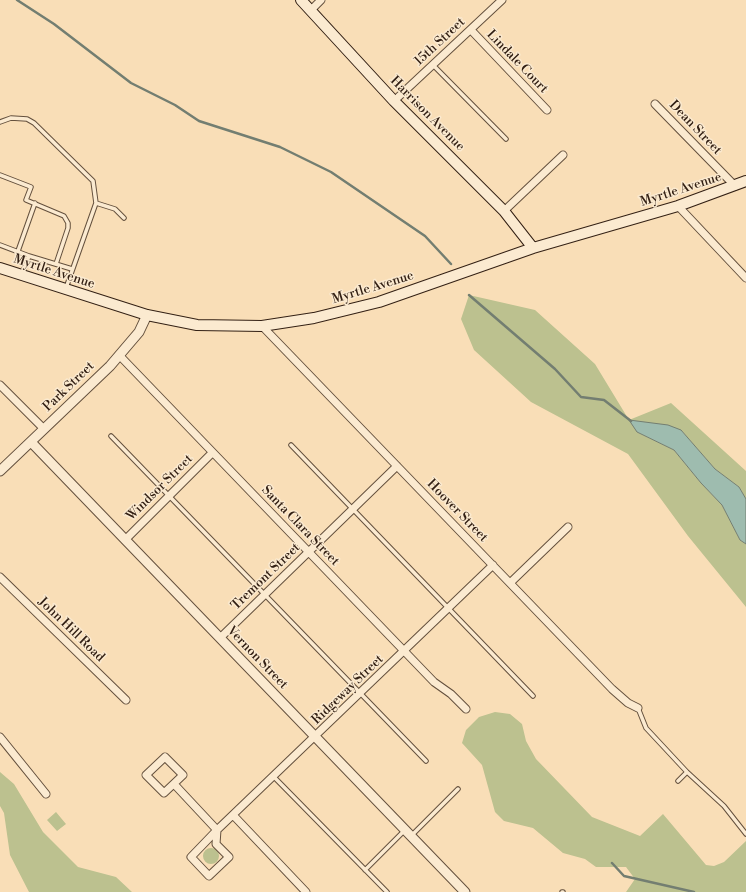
<!DOCTYPE html>
<style>
body{margin:0}
canvas{display:block;background:#f9deb7}
</style>
<canvas width="746" height="892"></canvas>
<script>
const ctx = document.querySelector('canvas').getContext('2d');
ctx.lineJoin = 'round';
function paint(path, color) { ctx.fillStyle = color; ctx.fill(path, 'evenodd'); }
const toPath = rows => new Path2D(rows.map(r => 'M' + r).join(''));
function trace(path, color, width, dash) { ctx.strokeStyle = color; ctx.lineWidth = width; ctx.lineCap = dash ? 'butt' : 'round'; ctx.setLineDash(dash || []); ctx.stroke(path); }
function label(font, color, halo, rows, align = 'center') {
  ctx.font = font + ' "Libre Bodoni",serif'; ctx.lineWidth = 3; ctx.setLineDash([]); ctx.textBaseline = 'middle'; ctx.strokeStyle = halo; ctx.fillStyle = color; for (const [text, x, y, turn = 0] of rows) {
    ctx.save(); ctx.translate(x, y); ctx.rotate((+turn || 0) * Math.PI / 180); ctx.textAlign = isNaN(turn) ? turn : align; if (halo) ctx.strokeText(text, 0, 0); ctx.fillText(text, 0, 0); ctx.restore();
  }
}
const green = toPath([
 [469,295,535,310,595,364,629,420,671,403,746,471,746,499,739,487,715,469,681,430,637,432,674,450,701,483,722,505,740,540,746,544,746,607,688,536,628,454,531,402,474,350,461,319],
 [495,712,510,714,522,724,526,741,536,759,592,817,640,836,663,814,706,865,714,866,724,862,746,841,746,892,626,892,635,879,626,867,596,867,585,859,563,853,533,828,504,821,495,812,482,765,462,743,466,730,479,717],
 [0,772,14,784,43,832,78,867,116,877,132,892,29,892,10,855,4,813,0,806],
 [56,812,66,824,57,831,47,820],
 '203 856a8 8 0 1 1 16 0a8 8 0 1 1-16 0Z'
]);
const water = toPath([
 [629,420,668,425,681,430,715,469,739,487,746,499,746,544,740,540,722,505,701,483,674,450,637,432,629,420]
]);
const stream = toPath([
 [17,0,54,24,131,83,175,105,199,121,280,147,331,172,425,236,451,264],
 [469,295,555,369,581,397,604,400,631,421],
 [612,863,624,876,694,892]
]);
const service = toPath([
 [433,65,506,139],
 [0,122,11,118,27,119,34,123,93,181,96,203,66,288],
 [0,175,31,187,26,200,64,216,68,223,68,228,56,264],
 [96,203,115,209,124,218],
 [0,245,29,256,22,274],
 [18,251,35,203],
 [29,256,72,269],
 [111,436,426,761],
 [291,445,533,696],
 [638,708,646,728,687,772,724,806,746,834],
 [274,777,387,892],
 [678,781,687,772],
 [411,836,458,789],
 [365,870,405,830],
 [562,892,563,892]
]);
const minor = toPath([
 [311,10,321,0],
 [471,30,547,110],
 [394,101,502,0],
 [655,104,735,186],
 [678,206,746,278],
 [504,211,563,155],
 [262,326,612,689,628,703,638,708],
 [119,355,434,682,451,694,466,709],
 [0,385,44,429],
 [125,540,212,453],
 [0,577,126,700],
 [510,583,568,527],
 [220,638,397,466],
 [0,737,46,794],
 [165,757,183,775,164,793,146,775,165,757],
 [174,784,217,830,493,565],
 [233,815,306,892],
 [217,830,216,844,229,857,209,876,191,857,217,830]
]);
const tertiary = toPath([
 [31,442,465,892],
 [0,471,110,366,139,332,147,315]
]);
const secondary = toPath([
 [301,0,394,101,504,211,533,248],
 [0,268,147,315,197,325,262,326,314,318,379,302,533,248,678,206,746,181]
]);
const streetNames = [
 ["15th Street",440,42,-43],
 ["Lindale Court",517,62,46],
 ["Harrison Avenue",427,114,45],
 ["Dean Street",695,128,46],
 ["Myrtle Avenue",681,190,-18],
 ["Myrtle Avenue",54,272,18],
 ["Myrtle Avenue",373,288,-17],
 ["Park Street",69,387,-44],
 ["Windsor Street",160,488,-45],
 ["Hoover Street",457,511,46],
 ["Santa Clara Street",300,526,46],
 ["Tremont Street",266,577,-44],
 ["John Hill Road",71,630,44],
 ["Vernon Street",257,658,46],
 ["Ridgeway Street",348,690,-44]
];
paint(green, '#bcc18f');
paint(water, '#9ebcaf');
trace(water, '#737e71', 1);
trace(stream, '#737e71', 2.5);
trace(service, '#64503d', 5.5);
trace(minor, '#64503d', 9);
trace(tertiary, '#64503d', 11);
trace(secondary, '#332014', 12);
trace(service, '#fbead0', 3.5);
trace(minor, '#fbead0', 7);
trace(tertiary, '#fbead0', 9);
trace(secondary, '#fbead0', 10);
label('13px', '#332014', '#fbead0', streetNames);
</script>
